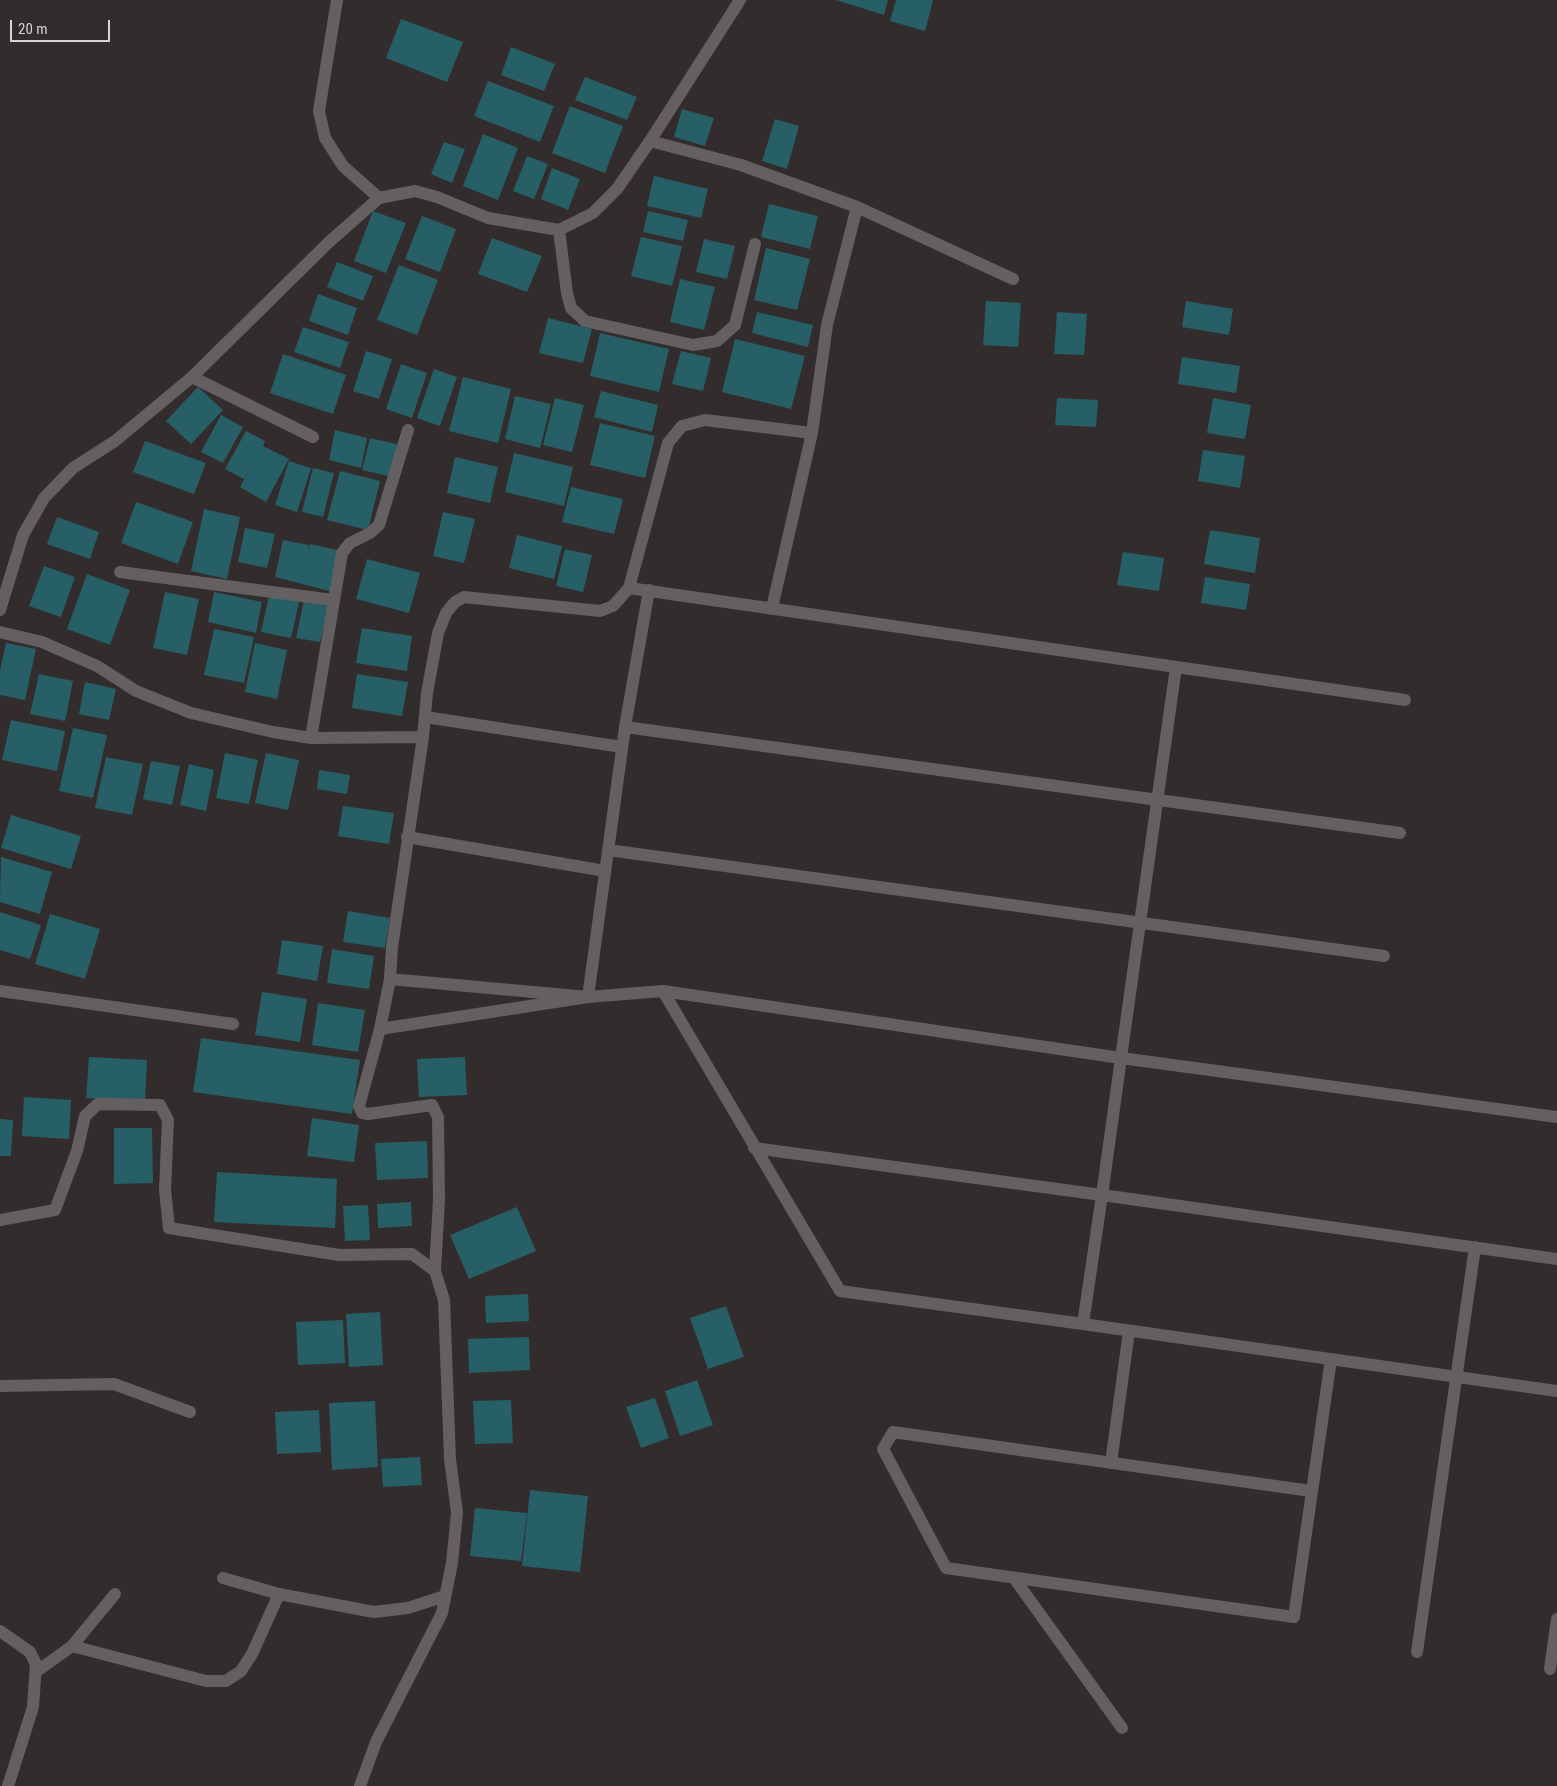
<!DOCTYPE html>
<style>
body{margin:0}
#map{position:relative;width:1557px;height:1786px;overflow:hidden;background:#332c2d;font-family:"Roboto Condensed",sans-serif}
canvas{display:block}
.scale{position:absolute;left:10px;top:20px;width:100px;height:22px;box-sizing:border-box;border:2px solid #d8d3d4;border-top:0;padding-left:6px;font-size:15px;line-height:18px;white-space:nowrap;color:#d8d3d4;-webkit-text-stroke:4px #332c2d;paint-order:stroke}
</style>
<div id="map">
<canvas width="1557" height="1786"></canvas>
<div class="scale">20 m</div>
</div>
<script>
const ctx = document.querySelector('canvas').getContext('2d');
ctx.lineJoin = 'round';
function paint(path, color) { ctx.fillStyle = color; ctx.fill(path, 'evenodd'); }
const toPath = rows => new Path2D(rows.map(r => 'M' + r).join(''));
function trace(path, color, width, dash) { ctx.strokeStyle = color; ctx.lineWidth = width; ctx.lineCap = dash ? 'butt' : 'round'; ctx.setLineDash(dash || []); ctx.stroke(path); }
const building = toPath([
 [836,0,888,0,884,15],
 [896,0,933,0,925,31,890,21],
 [401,19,463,42,447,82,386,58],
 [511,47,555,64,544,91,501,75],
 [585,77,637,97,627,120,575,100],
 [488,81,554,106,540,142,474,116],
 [570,106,623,126,605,173,552,153],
 [682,109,714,118,705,146,674,137],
 [775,119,799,126,787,169,762,161],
 [483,134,518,148,498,200,463,186],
 [444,142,465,149,452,183,431,174],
 [527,156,548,164,534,199,513,191],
 [552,168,580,179,568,210,541,199],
 [654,176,708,189,701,218,647,206],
 [769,204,818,216,810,249,761,237],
 [373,211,406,223,386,273,354,261],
 [648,211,688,220,683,241,643,232],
 [422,216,456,229,440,272,405,259],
 [641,237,682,246,672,286,631,276],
 [492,238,542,256,527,292,478,274],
 [704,239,735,246,727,279,696,272],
 [766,248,810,259,797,310,754,300],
 [337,262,373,276,363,301,327,287],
 [399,265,438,280,417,335,377,320],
 [680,279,715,287,704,330,670,322],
 [318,294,357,308,348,335,309,321],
 [986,301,1021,303,1018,347,983,345],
 [1186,301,1233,309,1229,335,1182,327],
 [757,312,813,325,808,347,752,333],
 [1057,312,1087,314,1084,355,1054,354],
 [548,318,592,329,583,363,539,353],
 [303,327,349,342,340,368,294,352],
 [600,333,669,349,659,392,590,376],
 [735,339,805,356,791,409,722,392],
 [366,351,392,359,379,399,353,391],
 [681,351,711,358,703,391,672,384],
 [283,354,346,375,333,414,270,393],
 [1182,357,1240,366,1236,393,1178,384],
 [401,364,427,373,412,418,386,409],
 [434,369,457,377,440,426,417,418],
 [463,377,511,389,498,443,449,431],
 [198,387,223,410,191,444,166,421],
 [601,391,658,405,652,432,594,417],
 [515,396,551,404,540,448,505,439],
 [555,398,584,405,572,452,543,445],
 [1057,398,1098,400,1096,427,1055,425],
 [1213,398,1251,405,1245,439,1207,433],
 [221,415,243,427,223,463,201,452],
 [600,423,655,436,645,478,590,465],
 [335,430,367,438,361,468,329,460],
 [246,431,265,441,263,446,289,459,266,502,240,487,256,458,244,479,225,469],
 [370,438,401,445,393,477,362,470],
 [145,441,206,463,194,494,133,472],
 [1203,450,1245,456,1240,488,1198,481],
 [514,453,573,467,564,506,505,492],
 [455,457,498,467,490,503,447,493],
 [289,461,311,468,297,512,275,505],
 [313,468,334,473,323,517,302,512],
 [340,471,380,481,368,530,327,520],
 [571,487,623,499,614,534,562,522],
 [136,502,193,522,178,564,121,543],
 [204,509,240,517,227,579,191,571],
 [443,512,475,519,464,563,433,556],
 [57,517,99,532,90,559,47,544],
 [245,528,275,534,267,568,238,562],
 [1210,530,1260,538,1255,573,1204,564],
 [517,535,562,546,554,579,509,568],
 [283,540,309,545,307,555,310,544,342,551,333,592,275,577],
 [565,549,592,555,583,592,556,586],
 [1123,552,1164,558,1159,591,1117,585],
 [367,559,420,573,409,613,356,599],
 [44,566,75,577,61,617,29,606],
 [87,574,130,590,110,645,67,629],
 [1205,577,1250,584,1246,610,1201,603],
 [165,592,199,599,187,655,153,648],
 [214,592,262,602,256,633,208,622],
 [270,592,300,598,291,638,261,632],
 [304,600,329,605,320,642,296,638],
 [362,628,412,636,407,671,356,663],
 [214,629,254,637,244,683,204,675],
 [6,643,36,649,25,700,0,695,0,670],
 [255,643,287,650,277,699,245,692],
 [39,674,73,681,65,721,30,714],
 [357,674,408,682,402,716,352,708],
 [85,682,116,689,109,720,79,714],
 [11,720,65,731,57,771,2,760],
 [73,728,107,735,93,798,59,791],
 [225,753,258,760,249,804,216,798],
 [266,753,299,760,288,810,255,803],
 [106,757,143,764,132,815,95,808],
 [151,761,180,766,172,805,143,799],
 [189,764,214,770,206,811,180,805],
 [319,770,350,775,347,794,317,789],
 [343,806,394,813,389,844,338,836],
 [11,815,81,836,71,869,1,848],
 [1,857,52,872,40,914,0,902],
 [348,911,390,918,385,948,343,942],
 [0,912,41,925,30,959,0,950],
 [50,914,100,929,85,979,35,964],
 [282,940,323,946,317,981,277,974],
 [332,949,374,956,369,989,327,983],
 [262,992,307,999,300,1042,255,1035],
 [318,1003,365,1010,358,1052,312,1045],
 [201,1038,360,1060,352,1114,193,1092],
 [89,1057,147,1060,145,1101,86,1098],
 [465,1057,467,1095,419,1097,417,1059],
 [24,1097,71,1100,69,1139,22,1136],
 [312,1118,359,1125,354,1162,307,1156],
 [0,1119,13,1120,11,1156,0,1156],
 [114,1128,152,1128,153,1183,114,1184],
 [427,1141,428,1178,377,1180,375,1143],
 [217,1172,337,1179,335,1228,214,1222],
 [411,1202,412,1226,378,1228,377,1204],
 [368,1205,370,1240,345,1241,343,1206],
 [517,1207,536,1251,469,1279,450,1235],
 [528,1294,529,1321,486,1323,485,1296],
 [726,1306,744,1357,708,1369,690,1318],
 [380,1312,383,1365,349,1367,346,1314],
 [343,1320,345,1363,298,1365,296,1322],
 [529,1337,530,1370,469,1373,468,1339],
 [697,1380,713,1425,680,1436,665,1391],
 [655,1398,669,1438,641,1448,626,1407],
 [511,1400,513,1443,475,1444,473,1401],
 [375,1401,378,1467,332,1470,329,1403],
 [319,1410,321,1452,277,1454,275,1412],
 [420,1457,422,1485,383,1487,381,1459],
 [530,1490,588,1496,580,1572,522,1566],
 [475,1508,527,1513,521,1561,470,1556]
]);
const minor = toPath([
 [337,0,319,111,325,138,343,166,379,198],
 [857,207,1013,279],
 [559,230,567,293,571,308,585,321,693,345,717,341,735,325,755,244],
 [192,377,313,437],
 [120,572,333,600],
 [629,588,1405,700],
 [649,590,625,727,588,997,663,991,1121,1058,1176,667],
 [772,608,812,433],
 [0,632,42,642,97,666,136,691,191,713,273,732,311,738,423,737],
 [425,717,622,747],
 [625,727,1400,833],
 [311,738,342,553,350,543,370,533,379,525,408,430],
 [407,837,605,871],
 [608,850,1384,956],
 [0,991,233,1024],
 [663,991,840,1291,1083,1324],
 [380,1029,588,997,390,979],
 [754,1148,1102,1195,1121,1058,1557,1117],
 [0,1220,55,1210,77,1151,85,1116,98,1104,160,1105,168,1120,165,1190,169,1228,339,1255,412,1254,435,1271],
 [1557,1259,1102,1195,1083,1324,1557,1391],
 [0,1386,114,1384,190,1412],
 [1111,1463,1129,1331],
 [1311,1491,893,1432,883,1449,946,1568,1294,1617,1331,1359],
 [223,1578,279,1594],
 [1014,1578,1122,1728],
 [0,1631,30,1652,36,1664,33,1707,8,1786],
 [72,1646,206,1681,226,1681,241,1671,252,1654,279,1594,374,1612,408,1608,445,1596],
 [1417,1652,1475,1247],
 [1550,1669,1557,1619],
 [36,1672,72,1646,115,1594],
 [360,1786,376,1742,442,1613,452,1563,457,1513,450,1459,444,1300,435,1271,439,1200,438,1117,432,1105,368,1114,362,1113,359,1106,380,1029,390,979,392,947,423,737,427,693,438,633,446,613,455,602,464,597,600,611,613,606,629,588,668,443,682,426,705,420,812,433,827,325,857,207,741,165,650,141]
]);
const tertiary = toPath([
 [0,610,23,535,44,498,73,468,115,441,192,377,329,242,379,198,415,191,437,197,488,218,559,230,593,213,617,189,650,141,740,0]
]);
paint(building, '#275f67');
trace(minor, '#646061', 12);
trace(tertiary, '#646061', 12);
</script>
